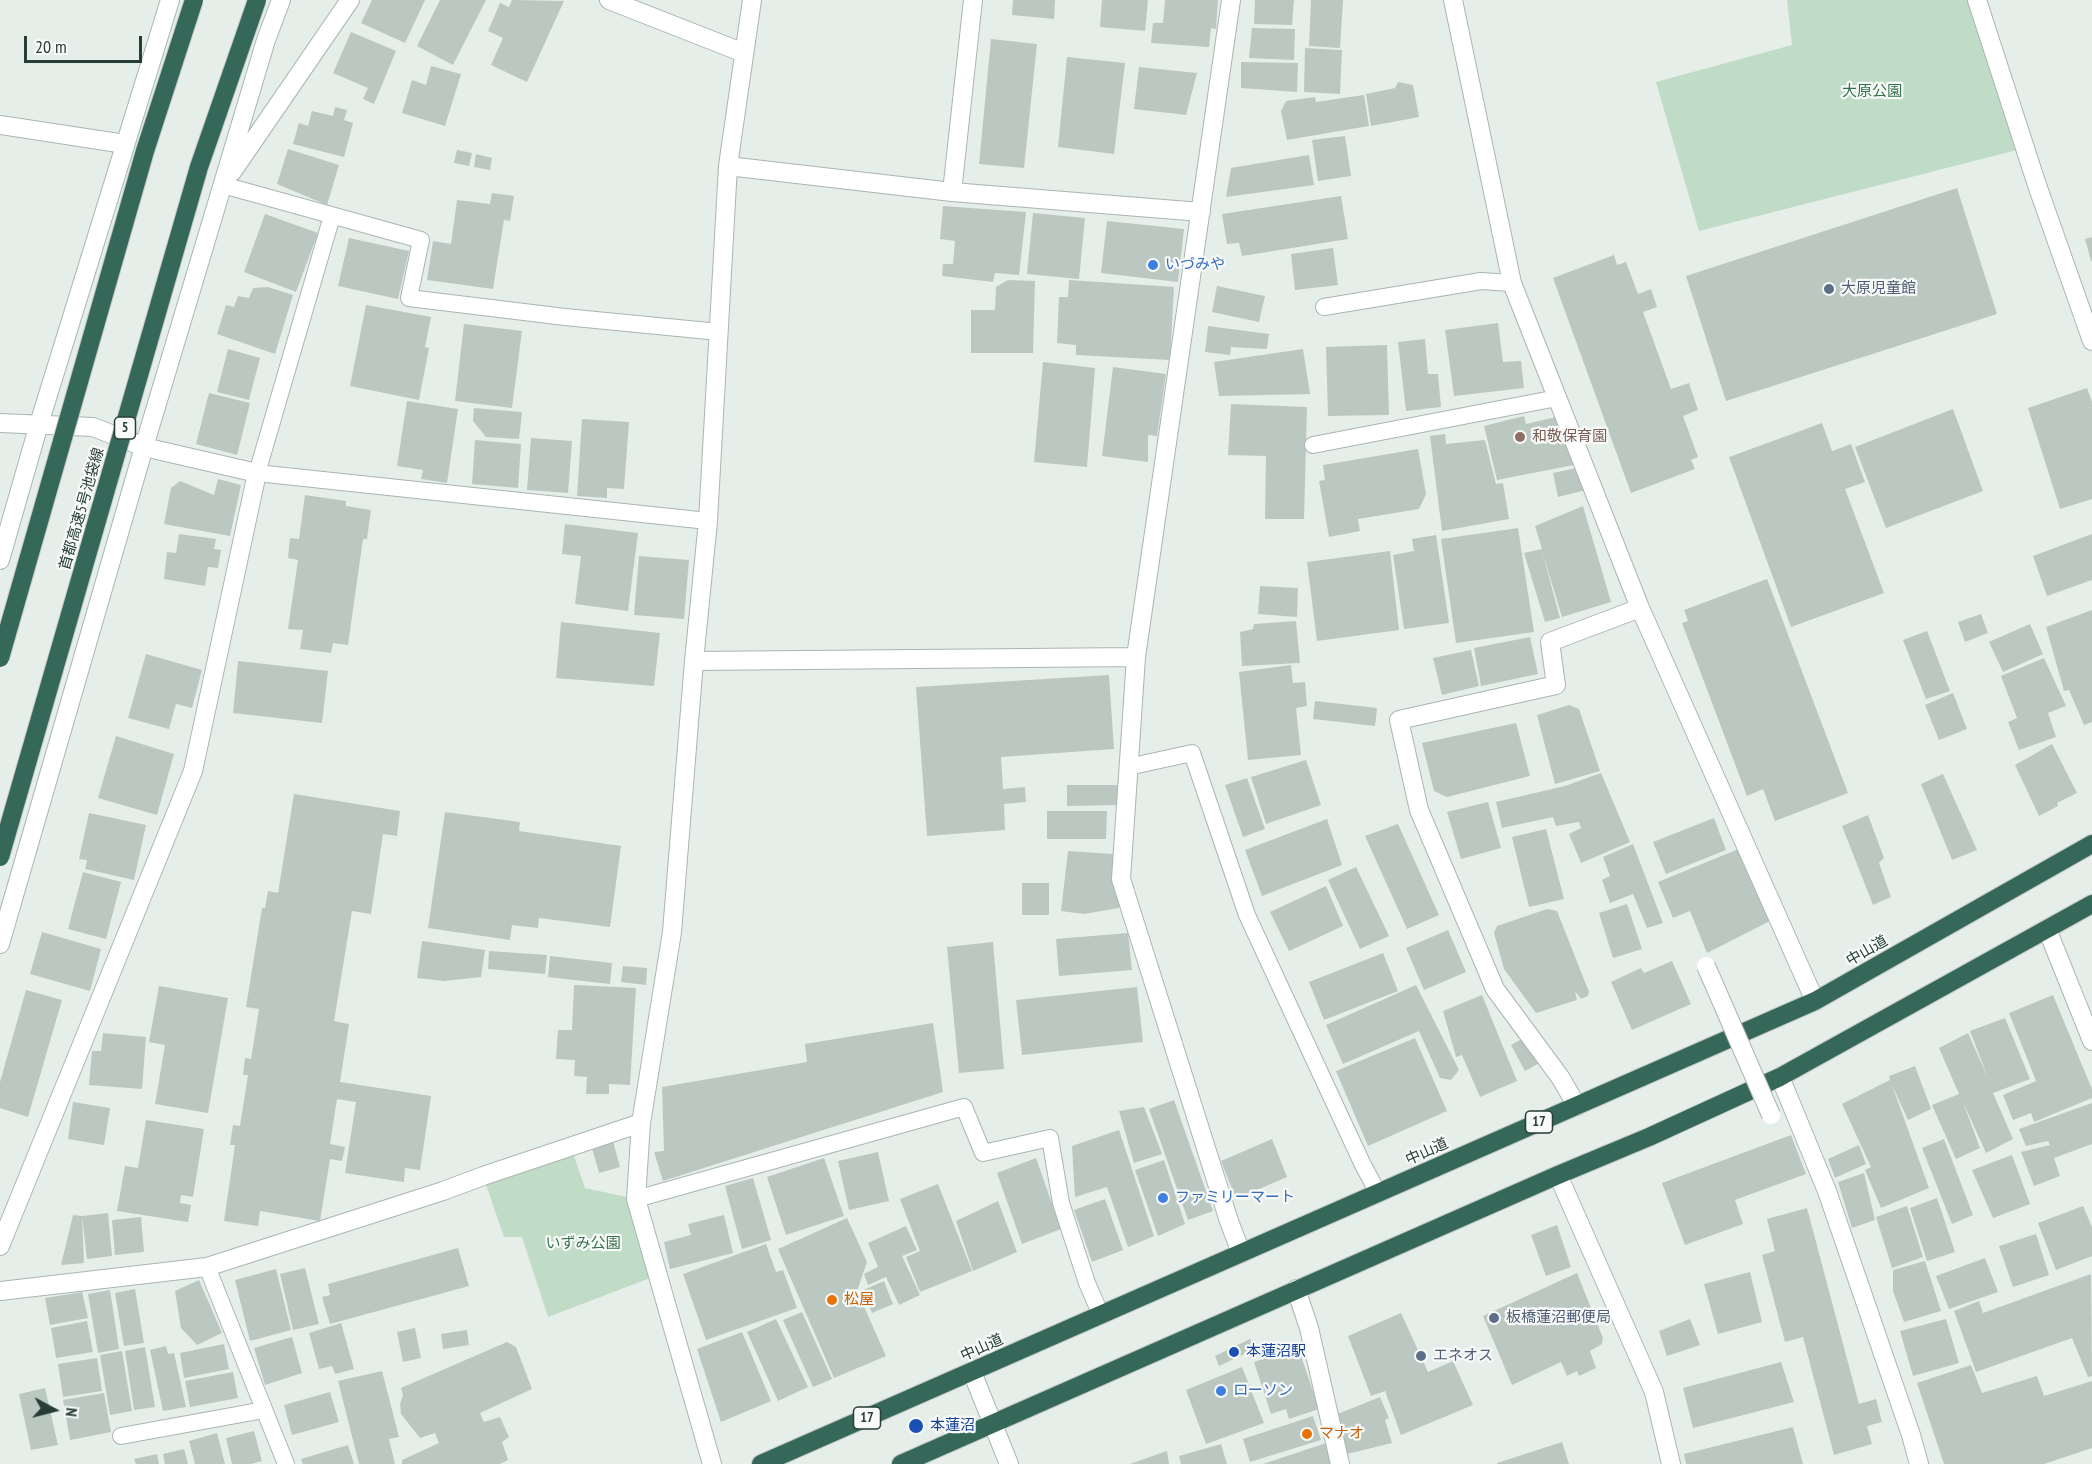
<!DOCTYPE html>
<meta charset="utf-8">
<style>
body{margin:0}
#map{position:relative;width:2092px;height:1464px;overflow:hidden;background:#e6eeea;font-family:"PT Sans Narrow",sans-serif}
canvas{display:block}
.north{position:absolute;left:24px;top:1380px;width:60px;height:60px;-webkit-text-stroke:4px #f7faf8;paint-order:stroke;rotate:97deg;font-size:16px;font-weight:700;line-height:24px;text-align:center;color:#263e36}
.north::after{content:'';display:block;margin:auto;width:21px;height:27px;background:#263e36;clip-path:polygon(50% 0,100% 100%,50% 72%,0 100%)}
.scale{position:absolute;left:24px;top:36px;width:118px;height:27px;box-sizing:border-box;border:3px solid #263e36;border-top:0;padding-left:8px;font-size:18px;line-height:21px;white-space:nowrap;color:#263e36;-webkit-text-stroke:4px #f7faf8;paint-order:stroke}
</style>
<div id="map">
<canvas width="2092" height="1464"></canvas>
<div class="north">N</div>
<div class="scale">20 m</div>
</div>
<script>
const ctx = document.querySelector('canvas').getContext('2d');
ctx.lineJoin = 'round';
function paint(path, color) { ctx.fillStyle = color; ctx.fill(path, 'evenodd'); }
const toPath = rows => new Path2D(rows.map(r => 'M' + r).join(''));
function trace(path, color, width, dash) { ctx.strokeStyle = color; ctx.lineWidth = width; ctx.lineCap = dash ? 'butt' : 'round'; ctx.setLineDash(dash || []); ctx.stroke(path); }
function label(font, color, halo, rows, align = 'center') {
  ctx.font = font + ' "PT Sans Narrow","Noto Sans JP",sans-serif'; ctx.lineWidth = 4.5; ctx.setLineDash([]); ctx.textBaseline = 'middle'; ctx.strokeStyle = halo; ctx.fillStyle = color; for (const [text, x, y, turn = 0] of rows) {
    ctx.save(); ctx.translate(x, y); ctx.rotate((+turn || 0) * Math.PI / 180); ctx.textAlign = isNaN(turn) ? turn : align; if (halo) ctx.strokeText(text, 0, 0); ctx.fillText(text, 0, 0); ctx.restore();
  }
}
const green = toPath([
 [1787,0,1977,0,2025,148,1699,231,1656,82,1792,45],
 [571,1147,585,1188,636,1199,658,1275,548,1317,522,1237,504,1237,483,1176]
]);
const building = toPath([
 [372,0,425,0,405,43,361,23],
 [440,0,486,0,453,65,417,46],
 [512,0,564,1,527,82,491,65,503,38,488,31,500,3,509,7],
 [1013,0,1055,0,1054,19,1012,15],
 [1102,0,1148,0,1145,31,1100,27],
 [1165,0,1218,0,1216,29,1211,28,1209,47,1151,43,1153,23,1163,23],
 [1255,0,1294,0,1292,25,1254,24],
 [1311,0,1343,0,1340,48,1309,46],
 [1252,28,1295,29,1294,60,1249,58],
 [351,32,396,51,374,104,363,99,368,88,333,73],
 [991,39,1037,44,1024,168,979,164],
 [1305,48,1342,50,1340,94,1304,92],
 [1067,57,1125,63,1114,154,1058,147],
 [1241,62,1298,63,1297,92,1241,88],
 [431,66,461,74,445,126,402,113,412,80,426,85],
 [1139,67,1197,73,1186,115,1134,109],
 [1398,82,1413,85,1419,117,1371,126,1366,94,1395,88],
 [1364,95,1369,126,1287,140,1281,111,1286,101,1315,97,1316,102],
 [335,107,347,110,344,120,353,123,344,157,293,144,299,123,308,126,312,111,333,116],
 [1345,136,1351,176,1318,181,1312,140],
 [288,149,339,165,327,205,277,184],
 [457,150,472,153,469,166,454,163],
 [476,154,492,158,490,170,474,167],
 [1309,155,1314,185,1226,197,1231,168],
 [1957,188,1997,314,1726,401,1686,276],
 [492,193,514,196,510,221,504,220,493,289,427,280,433,241,451,244,457,200,490,204],
 [1341,196,1348,239,1242,256,1239,243,1227,244,1222,214],
 [943,206,1026,212,1019,275,995,273,993,282,942,276,943,264,953,264,955,241,940,239],
 [1033,213,1085,218,1079,279,1027,274],
 [265,214,318,233,296,292,244,272],
 [1107,221,1184,229,1178,282,1101,273],
 [2092,237,2092,261,2091,261,2085,239],
 [349,238,409,251,398,299,338,286],
 [1333,248,1338,285,1295,290,1291,254],
 [1614,255,1617,265,1626,262,1638,294,1651,289,1657,307,1643,312,1671,389,1689,383,1698,410,1683,416,1698,457,1691,460,1695,469,1631,493,1553,278],
 [1008,280,1035,281,1033,353,971,353,971,310,995,310,996,287],
 [1069,280,1174,287,1170,360,1076,355,1076,345,1057,343,1059,297,1068,297],
 [1217,286,1265,296,1259,322,1212,312],
 [268,287,293,295,275,354,217,334,226,305,234,307,238,296,249,298,253,288],
 [366,305,431,317,425,347,429,348,419,400,350,386],
 [1498,323,1503,362,1521,361,1524,388,1454,396,1445,330],
 [464,324,522,331,512,408,455,401],
 [1208,326,1269,334,1267,349,1231,347,1230,355,1205,352],
 [1425,339,1428,374,1438,374,1441,407,1406,411,1398,342],
 [1387,345,1389,415,1328,416,1326,347],
 [228,349,260,358,249,400,217,392],
 [1303,349,1310,394,1219,396,1214,362],
 [1043,362,1095,368,1087,467,1034,462],
 [1113,367,1166,374,1157,436,1148,435,1148,462,1102,456],
 [2087,388,2092,402,2092,499,2060,509,2028,408],
 [209,393,250,403,237,455,196,444],
 [407,401,458,409,447,483,421,479,423,470,397,466],
 [1231,404,1307,407,1304,519,1265,519,1266,456,1228,455],
 [474,408,522,412,519,439,486,437,473,421],
 [1953,409,1983,491,1886,528,1855,447],
 [1524,416,1526,424,1560,416,1579,464,1497,480,1484,426],
 [582,419,629,422,624,489,607,488,607,498,577,496],
 [1822,423,1832,451,1851,444,1865,482,1845,489,1884,593,1791,627,1729,457],
 [1445,434,1446,444,1485,440,1496,484,1503,483,1509,519,1442,531,1430,436],
 [531,438,572,441,568,493,527,490],
 [475,440,521,444,518,488,472,484],
 [1418,449,1426,494,1419,509,1358,519,1360,531,1329,537,1319,481,1325,480,1323,465],
 [1581,467,1586,490,1558,497,1553,473],
 [218,479,241,485,230,536,164,524,171,488,180,481,214,495],
 [305,495,346,501,346,506,371,510,367,539,363,539,348,645,333,643,331,653,300,649,303,630,288,629,298,560,288,558,290,538,299,539],
 [1583,506,1611,602,1562,617,1542,551,1560,618,1545,622,1524,553,1542,549,1535,526],
 [565,524,638,533,628,611,575,604,581,556,562,554],
 [1518,528,1534,632,1456,643,1441,539],
 [179,534,216,539,214,549,221,550,218,568,208,567,205,586,164,579,167,552,176,553],
 [2092,534,2092,580,2047,596,2033,556],
 [1436,535,1449,623,1404,629,1393,555,1414,551,1412,539],
 [1390,551,1399,630,1317,641,1307,562],
 [639,556,689,560,684,619,634,615],
 [1767,579,1848,793,1775,821,1763,789,1747,796,1682,623,1688,621,1684,610],
 [1260,586,1298,588,1297,617,1258,614],
 [2092,610,2092,722,2084,725,2069,690,2064,691,2046,627],
 [1981,614,1988,633,1965,642,1958,622],
 [1296,621,1300,663,1242,666,1240,632,1253,629,1254,624],
 [561,622,660,633,654,686,556,678],
 [2030,624,2043,654,2003,672,1989,642],
 [1927,631,1950,691,1926,699,1903,640],
 [1530,637,1538,674,1481,686,1474,648],
 [1471,650,1479,686,1442,695,1433,658],
 [146,654,202,670,192,708,176,704,169,729,128,718],
 [2044,658,2066,706,2048,713,2056,737,2019,750,2008,722,2017,718,2001,676],
 [238,661,328,671,322,723,233,713],
 [1291,665,1293,683,1305,682,1307,706,1296,708,1301,755,1248,760,1239,672],
 [1109,675,1114,749,1001,757,1003,789,1025,787,1026,802,1004,804,1005,830,927,836,916,687],
 [1953,693,1967,729,1939,740,1925,705],
 [1315,701,1377,708,1375,726,1313,719],
 [1569,705,1579,709,1600,771,1555,784,1537,715],
 [1516,723,1530,776,1447,797,1434,791,1422,743],
 [116,736,174,754,157,815,98,798],
 [2052,744,2077,793,2057,803,2058,806,2039,816,2015,765],
 [1306,760,1321,805,1266,824,1251,777],
 [1601,773,1630,842,1581,863,1569,834,1581,828,1579,822,1556,826,1553,817,1502,828,1496,802,1565,786],
 [1943,774,1977,850,1952,860,1921,784],
 [1247,778,1265,829,1243,837,1225,785],
 [1067,785,1117,785,1118,805,1067,806],
 [294,794,400,811,397,836,383,834,371,914,352,911,334,1021,349,1024,340,1082,431,1096,420,1170,405,1168,404,1182,345,1173,356,1102,337,1099,330,1144,345,1147,342,1161,330,1159,320,1221,260,1211,258,1226,224,1221,235,1145,230,1145,233,1125,240,1126,248,1075,243,1075,245,1058,251,1059,259,1009,246,1007,262,908,265,908,268,891,278,893],
 [1488,802,1501,848,1461,859,1447,812],
 [1047,811,1107,811,1106,839,1047,839],
 [445,812,520,822,519,831,621,846,610,927,539,918,538,928,512,925,510,940,428,928],
 [89,813,146,825,134,880,85,869,87,860,79,859],
 [1868,815,1884,858,1879,863,1891,897,1873,905,1842,826],
 [1714,818,1726,850,1666,874,1653,842],
 [1327,819,1342,865,1262,896,1245,850],
 [1398,824,1439,915,1407,929,1365,836],
 [1546,829,1564,899,1529,907,1512,837],
 [1633,844,1663,923,1647,928,1633,894,1610,903,1602,880,1610,876,1603,857],
 [1741,848,1772,920,1707,953,1690,911,1673,918,1658,882],
 [1068,851,1113,854,1112,875,1119,885,1119,908,1084,914,1061,911],
 [1356,867,1389,936,1360,949,1328,880],
 [83,872,121,882,106,939,68,929],
 [1022,883,1049,883,1049,915,1022,915],
 [1326,886,1343,926,1289,951,1270,912],
 [1627,904,1642,949,1613,958,1599,913],
 [1547,909,1557,911,1589,992,1588,996,1581,999,1575,991,1577,1000,1536,1013,1504,969,1494,933,1497,926],
 [1448,930,1466,972,1424,990,1406,948],
 [42,932,101,949,90,991,30,974],
 [1128,933,1132,970,1059,976,1056,939],
 [422,941,485,950,481,977,444,981,417,978],
 [993,942,1004,1069,959,1073,947,947],
 [489,951,547,955,545,974,488,969],
 [1383,953,1398,991,1324,1020,1309,982],
 [550,956,612,963,610,984,548,977],
 [1672,961,1691,1004,1632,1030,1611,982,1641,968,1644,973],
 [623,966,647,968,646,985,621,982],
 [574,985,636,988,630,1085,609,1084,609,1094,586,1094,587,1077,574,1076,575,1060,556,1059,558,1030,572,1030],
 [1416,985,1459,1070,1451,1080,1440,1078,1419,1031,1343,1064,1326,1025],
 [159,986,228,998,208,1113,155,1104,165,1045,149,1042],
 [1137,987,1143,1042,1022,1055,1016,1000],
 [26,990,62,1000,28,1117,0,1108,0,1082],
 [1482,995,1517,1081,1480,1097,1462,1055,1456,1057,1443,1011],
 [2053,995,2092,1089,2092,1098,2034,1122,2031,1113,2013,1120,2003,1095,2036,1081,2009,1013],
 [2005,1018,2030,1079,1993,1093,2013,1139,1986,1153,1963,1102,1980,1148,1956,1159,1932,1105,1959,1094,1939,1048,1968,1033,1988,1078,1970,1031],
 [933,1023,943,1092,663,1181,654,1152,664,1151,662,1087,807,1062,805,1044],
 [103,1033,146,1037,142,1089,89,1085,92,1051,101,1051],
 [1529,1035,1543,1061,1525,1071,1511,1045],
 [1415,1038,1447,1111,1368,1146,1336,1071],
 [1915,1066,1931,1109,1908,1120,1892,1085,1929,1188,1881,1208,1865,1170,1871,1167,1842,1104,1890,1080,1889,1076],
 [1174,1100,1213,1211,1188,1220,1149,1109],
 [73,1102,110,1108,104,1145,68,1139],
 [2092,1103,2092,1144,2054,1158,2060,1176,2034,1186,2021,1152,2050,1145,2048,1141,2026,1146,2019,1129],
 [1144,1107,1162,1154,1134,1163,1119,1111],
 [146,1120,204,1129,193,1197,181,1195,180,1203,191,1205,188,1222,117,1211,125,1166,138,1168],
 [1119,1130,1154,1236,1128,1247,1107,1187,1075,1197,1072,1146],
 [1791,1135,1806,1174,1735,1200,1743,1224,1685,1245,1662,1183],
 [1272,1139,1287,1177,1236,1199,1221,1161],
 [1944,1139,1973,1215,1952,1224,1922,1148],
 [613,1141,620,1167,599,1173,592,1148],
 [1859,1145,1866,1164,1835,1178,1828,1159],
 [878,1152,889,1201,849,1210,838,1161],
 [2012,1155,2030,1204,1993,1218,1972,1170],
 [824,1158,844,1216,786,1235,767,1177],
 [1036,1158,1061,1229,1022,1244,997,1173],
 [1164,1160,1185,1224,1158,1236,1135,1170],
 [1864,1173,1875,1220,1852,1228,1838,1182],
 [753,1178,771,1240,742,1249,725,1186],
 [938,1184,972,1271,920,1292,906,1257,920,1251,900,1199],
 [1937,1198,1955,1252,1927,1261,1910,1208],
 [1105,1199,1123,1250,1092,1262,1074,1210],
 [998,1201,1017,1252,973,1271,956,1221],
 [1907,1206,1923,1257,1892,1268,1876,1217],
 [2083,1206,2092,1227,2092,1256,2056,1270,2038,1223],
 [1807,1208,1859,1404,1876,1399,1882,1422,1867,1426,1872,1444,1834,1455,1803,1337,1785,1342,1762,1255,1775,1251,1767,1219],
 [108,1213,112,1256,87,1259,82,1216],
 [73,1215,82,1216,84,1263,61,1265],
 [724,1215,733,1253,670,1269,664,1242,691,1235,688,1224],
 [141,1217,144,1252,115,1255,112,1220],
 [847,1218,867,1262,857,1291,886,1356,834,1378,778,1249],
 [1557,1225,1571,1267,1546,1276,1531,1235],
 [906,1226,917,1250,902,1256,920,1295,899,1305,886,1277,868,1285,864,1274,878,1267,868,1243],
 [2036,1234,2049,1275,2013,1287,1999,1246],
 [766,1244,776,1272,783,1270,797,1308,706,1340,683,1274],
 [458,1248,469,1286,330,1324,322,1297,330,1295,328,1284],
 [1985,1258,1998,1292,1949,1309,1936,1276],
 [1925,1261,1941,1311,1904,1322,1893,1291,1893,1270],
 [305,1268,319,1324,293,1330,280,1274],
 [276,1269,291,1330,250,1341,235,1280],
 [1750,1272,1762,1322,1718,1334,1704,1284],
 [1577,1273,1603,1338,1602,1344,1590,1351,1596,1368,1579,1376,1577,1371,1567,1376,1561,1362,1512,1385,1483,1316],
 [2091,1274,2092,1376,2088,1377,2072,1338,1976,1372,1954,1311,1979,1301,1983,1313],
 [199,1280,222,1333,197,1345,181,1328,175,1291],
 [884,1281,893,1304,872,1313,863,1290],
 [135,1289,144,1343,124,1346,115,1293],
 [110,1290,119,1349,98,1353,88,1294],
 [82,1292,88,1318,50,1325,45,1298],
 [802,1312,832,1379,813,1387,783,1320],
 [1401,1313,1428,1372,1453,1361,1473,1405,1401,1435,1385,1391,1371,1396,1348,1336],
 [776,1319,808,1387,778,1401,747,1332],
 [1690,1319,1700,1345,1667,1356,1659,1331],
 [1946,1319,1959,1363,1913,1376,1900,1331],
 [87,1321,93,1352,56,1358,51,1328],
 [341,1323,354,1369,335,1374,332,1366,319,1369,309,1333],
 [415,1328,421,1358,403,1362,397,1332],
 [467,1330,469,1345,443,1349,441,1334],
 [742,1332,771,1401,721,1422,697,1349],
 [292,1337,302,1373,265,1385,254,1348],
 [1250,1339,1255,1349,1219,1366,1215,1356],
 [507,1342,516,1347,532,1389,480,1413,484,1422,500,1417,509,1437,502,1442,508,1460,500,1464,402,1464,402,1460,439,1443,435,1433,420,1438,401,1414,400,1404,403,1395,401,1388],
 [224,1344,229,1369,184,1378,180,1353],
 [166,1346,168,1354,174,1353,186,1407,163,1411,150,1350],
 [145,1347,155,1407,134,1410,125,1351],
 [1298,1347,1319,1409,1289,1419,1286,1409,1271,1414,1254,1362],
 [122,1351,132,1411,110,1415,100,1355],
 [97,1358,102,1391,63,1397,58,1364],
 [1781,1362,1794,1402,1693,1428,1683,1388],
 [1971,1365,1982,1393,2037,1376,2044,1396,2092,1381,2092,1448,2044,1464,1944,1464,1917,1383],
 [1242,1367,1264,1423,1206,1444,1186,1390],
 [382,1371,399,1437,389,1439,395,1464,359,1464,338,1381],
 [233,1372,238,1398,190,1407,185,1381],
 [45,1388,58,1445,31,1450,19,1394],
 [330,1392,339,1422,292,1435,284,1405],
 [104,1393,111,1432,70,1440,63,1400],
 [1380,1397,1389,1418,1385,1420,1392,1443,1343,1455,1335,1415],
 [1313,1416,1321,1440,1250,1462,1243,1439],
 [1793,1427,1803,1464,1686,1464,1684,1454],
 [254,1431,262,1461,251,1464,232,1464,226,1438],
 [217,1433,225,1464,195,1464,189,1441],
 [1562,1442,1569,1464,1497,1464,1497,1463],
 [1326,1443,1331,1464,1263,1464],
 [1221,1444,1227,1464,1181,1464,1179,1456],
 [348,1445,354,1464,303,1464,301,1459],
 [184,1449,188,1464,165,1464,163,1454],
 [1167,1451,1169,1464,1130,1464],
 [157,1454,159,1464,136,1464,134,1459]
]);
const lane = toPath([
 [223,185,421,240,409,298,565,317,719,332],
 [332,216,257,473,708,521],
 [1324,307,1481,281,1512,283],
 [1313,445,1557,398],
 [1128,767,1192,753,1247,915,1362,1163,1378,1193],
 [636,1199,964,1107,983,1153,1050,1138,1061,1203,1087,1283,1101,1315],
 [207,1267,286,1464],
 [121,1436,264,1410]
]);
const street = toPath([
 [609,0,744,53],
 [1231,0,1136,657,1121,879,1229,1221,1241,1253],
 [1453,0,1512,283,1640,608,1815,1001],
 [1977,0,2037,185,2092,341],
 [0,125,125,144],
 [728,166,952,192,1201,212],
 [232,172,350,0],
 [952,192,973,0],
 [0,423,93,427,144,447,257,473,193,771,0,1246],
 [694,661,1136,657],
 [2047,929,2092,1041],
 [0,944,144,447,266,40,281,0],
 [1780,1077,1827,1191,1911,1435,1919,1464],
 [1577,1106,1560,1077,1495,989,1419,810,1399,720,1556,685,1550,642,1640,608],
 [1558,1175,1654,1392,1671,1464],
 [1296,1289,1309,1328,1340,1464],
 [0,1291,207,1267,443,1191,483,1176,641,1123],
 [712,1464,636,1199,641,1123,672,932,694,661,708,521,728,166,752,0]
]);
const secondary = toPath([
 [0,560,39,424,170,0],
 [972,1372,1009,1464]
]);
const highway = toPath([
 [761,1464,1815,1001,2092,844],
 [901,1464,1558,1175,1649,1137,1780,1077,2092,904]
]);
const streetBridge = toPath([
 [1706,966,1771,1115]
]);
const highwayBridge = toPath([
 [0,658,145,151,194,0],
 [0,857,199,167,257,0]
]);
const markers = [
 [1153,265,6,"#3f7fe0"],
 [1829,289,6,"#5c6f8a"],
 [1520,437,6,"#8d6e63"],
 [1163,1198,6,"#3f7fe0"],
 [832,1300,6,"#e8710a"],
 [1494,1318,6,"#5c6f8a"],
 [1234,1352,6,"#1a4fb4"],
 [1421,1356,6,"#5c6f8a"],
 [1221,1391,6,"#3f7fe0"],
 [916,1426,8,"#1a4fb4"],
 [1307,1434,6,"#e8710a"]
];
const shields = [
 [125,428,21],
 [1539,1122,27],
 [867,1418,27]
];
const shieldNames = [
 ["5",125,428],
 ["17",1539,1122],
 ["17",867,1418]
];
const parkNames = [
 ["大原公園",1872,92],
 ["いずみ公園",583,1244]
];
const shopNames = [
 ["いづみや",1165,265],
 ["ファミリーマート",1175,1198],
 ["ローソン",1233,1391]
];
const serviceNames = [
 ["大原児童館",1841,289],
 ["板橋蓮沼郵便局",1506,1318],
 ["エネオス",1433,1356]
];
const educationNames = [
 ["和敬保育園",1532,437]
];
const streetNames = [
 ["首都高速5号池袋線",82,509,-74],
 ["中山道",1867,951,-30],
 ["中山道",1427,1152,-24],
 ["中山道",982,1348,-24]
];
const foodNames = [
 ["松屋",844,1300],
 ["マナオ",1319,1434]
];
const transitNames = [
 ["本蓮沼駅",1246,1352],
 ["本蓮沼",930,1426]
];
paint(green, '#c1dcc6');
paint(building, '#bbc8c2');
trace(lane, '#a9b6b0', 18);
trace(street, '#a9b6b0', 20);
trace(secondary, '#a5b8b0', 20);
trace(highway, '#c2c9c7', 20);
trace(lane, '#fff', 16);
trace(street, '#fff', 18);
trace(secondary, '#fff', 18);
trace(highway, '#356859', 18);
trace(streetBridge, '#a9b6b0', 20, []);
trace(highwayBridge, '#c2c9c7', 20, []);
trace(streetBridge, '#fff', 18);
trace(highwayBridge, '#356859', 18);
for (const [x, y, r, color] of markers) { const dot = new Path2D(); dot.arc(x, y, r, 0, 2 * Math.PI); ctx.fillStyle = color; ctx.fill(dot); trace(dot, '#f7faf8', 2); }
for (const [x, y, w] of shields) { const box = new Path2D(); box.roundRect(x - w / 2, y - 11, w, 22, 4.5); ctx.fillStyle = '#f7faf8'; ctx.fill(box); trace(box, '#263e36', 1.5); }
label('bold 14px', '#263e36', null, shieldNames);
label('15px', '#347247', '#f7faf8', parkNames);
label('15px', '#366cbe', '#f7faf8', shopNames, 'left');
label('15px', '#4e5e75', '#f7faf8', serviceNames, 'left');
label('15px', '#785e54', '#f7faf8', educationNames, 'left');
label('15px', '#263e36', '#f7faf8', streetNames);
label('15px', '#c56008', '#f7faf8', foodNames, 'left');
label('15px', '#164399', '#f7faf8', transitNames, 'left');
</script>
